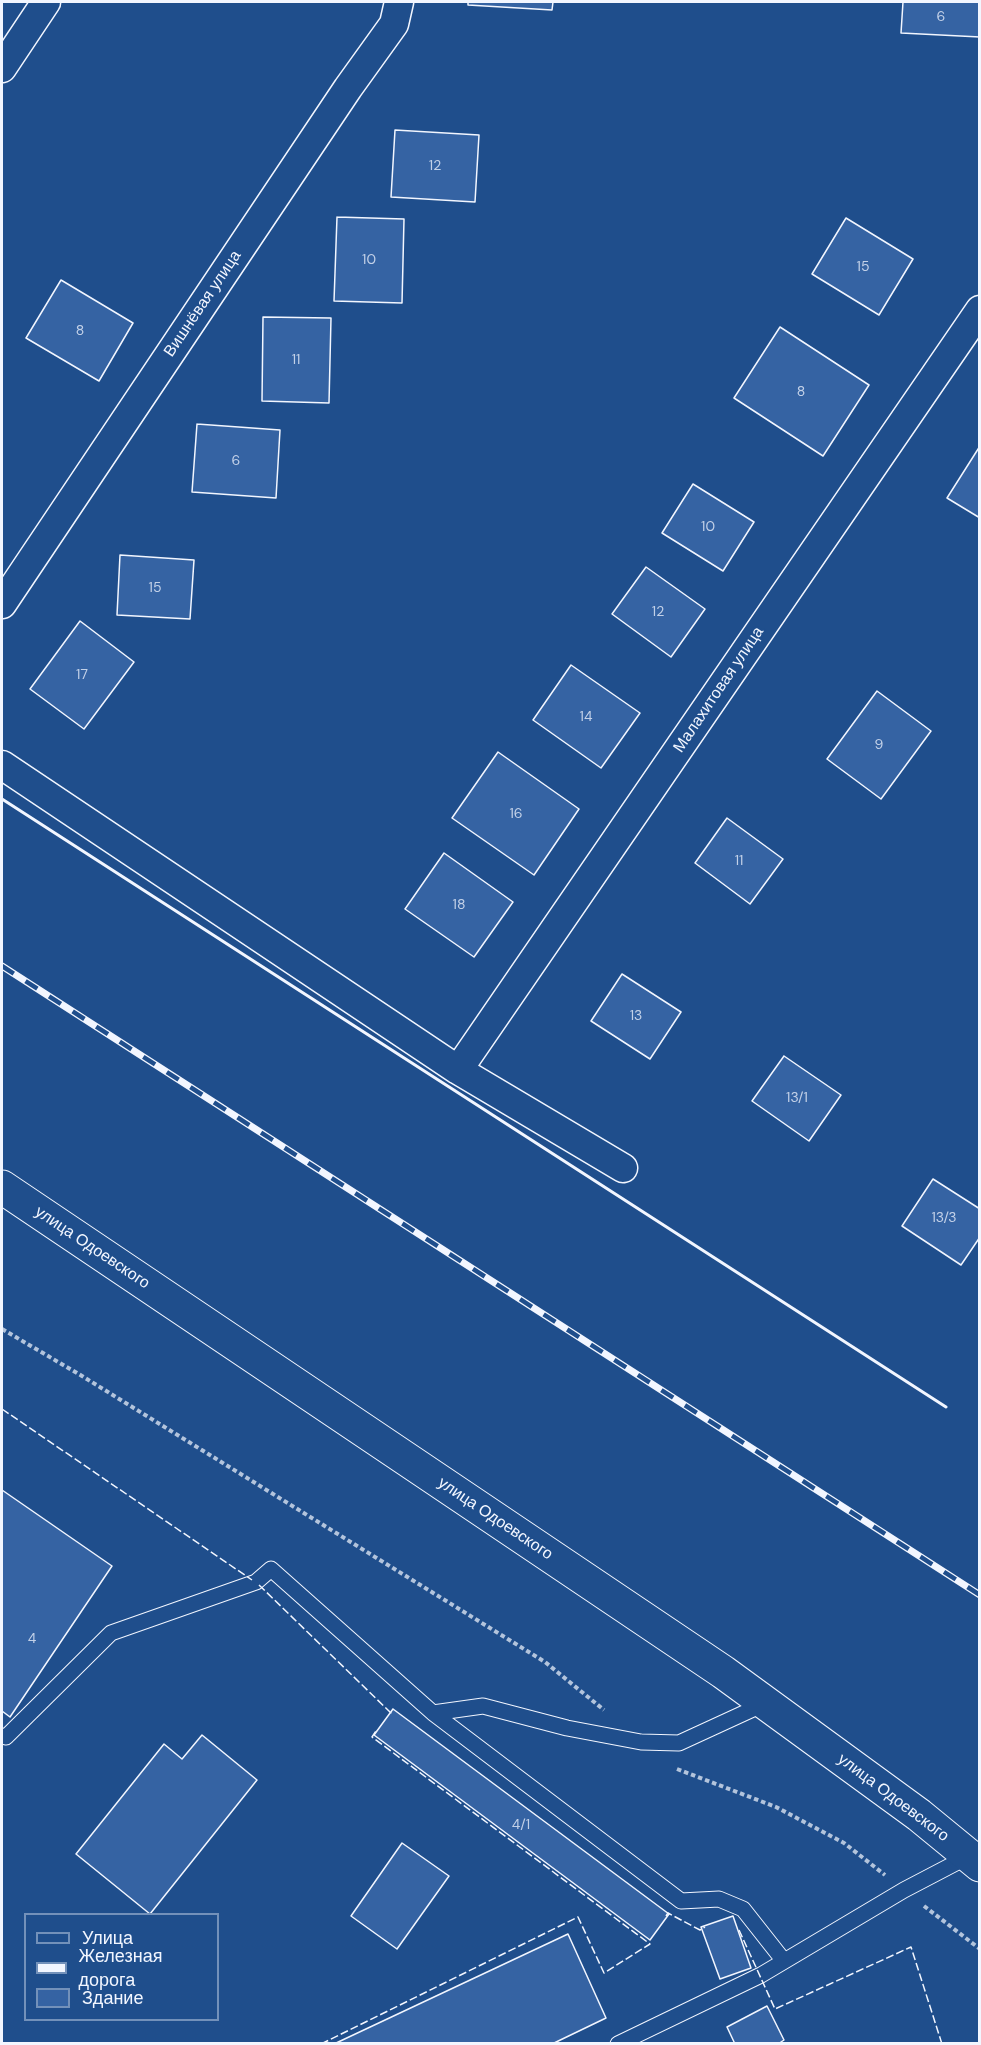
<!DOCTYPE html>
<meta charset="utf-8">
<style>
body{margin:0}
#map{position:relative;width:981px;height:2045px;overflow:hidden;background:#1f4e8c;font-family:"DM Sans",sans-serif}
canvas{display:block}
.frame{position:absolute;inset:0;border:3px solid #f2f6ff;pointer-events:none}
.legend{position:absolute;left:24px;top:1913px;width:195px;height:108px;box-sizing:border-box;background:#1f4e8c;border:2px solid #7391ba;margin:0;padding:8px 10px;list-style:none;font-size:18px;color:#f2f6ff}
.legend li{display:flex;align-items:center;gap:12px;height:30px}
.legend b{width:30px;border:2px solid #7391ba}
</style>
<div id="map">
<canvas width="981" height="2045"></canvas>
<div class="frame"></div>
<ul class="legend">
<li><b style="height:8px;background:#1f4e8c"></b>Улица</li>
<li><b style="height:8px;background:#f2f6ff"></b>Железная дорога</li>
<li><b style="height:16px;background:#3563a3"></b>Здание</li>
</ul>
</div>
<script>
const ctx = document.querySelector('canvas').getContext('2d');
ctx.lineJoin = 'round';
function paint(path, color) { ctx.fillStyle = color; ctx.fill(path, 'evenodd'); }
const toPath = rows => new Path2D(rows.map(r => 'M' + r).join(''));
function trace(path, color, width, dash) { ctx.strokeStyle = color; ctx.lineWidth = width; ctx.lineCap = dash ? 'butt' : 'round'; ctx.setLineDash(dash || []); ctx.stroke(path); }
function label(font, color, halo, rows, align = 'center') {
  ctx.font = font + ' "DM Sans",sans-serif'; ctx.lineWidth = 4.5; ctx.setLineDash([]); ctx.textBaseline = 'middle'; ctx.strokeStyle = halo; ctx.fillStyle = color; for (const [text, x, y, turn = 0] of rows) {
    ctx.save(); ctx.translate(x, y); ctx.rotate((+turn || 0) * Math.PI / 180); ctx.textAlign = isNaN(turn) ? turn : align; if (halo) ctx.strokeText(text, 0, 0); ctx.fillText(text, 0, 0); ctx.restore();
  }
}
const building = toPath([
 [468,2,553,2,552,10,468,5,468,2],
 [903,2,980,2,980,37,901,33,903,2],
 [395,130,479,135,475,202,391,197,395,130],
 [337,217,404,219,402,303,334,301,337,217],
 [846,218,913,259,879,315,812,274,846,218],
 [61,280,133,323,99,381,26,338,61,280],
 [263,317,331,318,329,403,262,401,263,317],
 [780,327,869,385,823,456,734,398,780,327],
 [197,424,280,430,276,498,192,492,197,424],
 [980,446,980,518,947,498,980,446],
 [693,484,754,522,723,571,662,533,693,484],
 [120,555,194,560,190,619,117,615,120,555],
 [646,567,705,609,671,657,612,614,646,567],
 [80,621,134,662,84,729,30,689,80,621],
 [571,665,640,713,601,768,533,720,571,665],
 [877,691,931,731,881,799,827,759,877,691],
 [498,752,579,809,534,875,452,818,498,752],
 [727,818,783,859,750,904,695,863,727,818],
 [444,853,513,902,474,957,405,909,444,853],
 [622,974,681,1012,650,1059,591,1021,622,974],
 [784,1056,841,1095,809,1141,752,1101,784,1056],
 [933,1179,980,1209,980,1237,961,1265,902,1226,933,1179],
 [2,1490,112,1566,10,1717,2,1711,2,1490],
 [393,1709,669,1914,650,1940,374,1735,393,1709],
 [202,1735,257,1780,150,1914,76,1854,164,1744,182,1759,202,1735],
 [402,1843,449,1876,397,1949,351,1916,402,1843],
 [733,1916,751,1968,720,1979,701,1927,733,1916],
 [568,1934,606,2018,552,2044,334,2044,568,1934],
 [767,2006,784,2040,778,2044,735,2044,727,2027,767,2006]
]);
const path = toPath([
 [2,1329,82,1376,545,1662,604,1710],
 [677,1769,776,1807,844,1843,885,1875],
 [924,1906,980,1949]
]);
const lane = toPath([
 [433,1713,681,1901,719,1899,743,1909,784,1961],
 [2,1736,6,1737,111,1633,256,1582,271,1569,433,1713,483,1706,567,1728,641,1742,679,1743,766,1703],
 [618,2044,761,1975,904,1890,969,1856]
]);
const street = toPath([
 [2,68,46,2],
 [2,604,348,88,394,24,399,2],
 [2,765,458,1070,623,1168],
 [458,1070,980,310]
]);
const secondary = toPath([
 [2,1187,723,1672,919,1815,980,1865]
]);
const rail = toPath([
 [2,966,980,1595]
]);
const fence = toPath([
 [2,1409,252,1580],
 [259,1585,391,1713,389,1715],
 [666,1916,668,1913,700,1930,705,1927],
 [739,1930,775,2009,911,1947,942,2044],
 [321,2044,578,1917,604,1973,650,1944,372,1737,376,1731]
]);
const wall = toPath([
 [2,799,946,1407]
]);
const numberNames = [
 ["6",941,17],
 ["12",435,166],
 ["10",369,260],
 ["15",863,267],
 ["8",80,331],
 ["11",296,360],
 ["8",801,392],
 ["6",236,461],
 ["10",708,527],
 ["15",155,588],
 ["12",658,612],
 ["17",82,675],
 ["14",586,717],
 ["9",879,745],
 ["16",516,814],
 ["11",739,861],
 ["18",459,905],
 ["13",636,1016],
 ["13/1",797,1098],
 ["13/3",944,1218],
 ["4",32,1639],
 ["4/1",521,1825]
];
const streetNames = [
 ["Вишнёвая улица",203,304,-56],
 ["Малахитовая улица",719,690,-56],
 ["улица Одоевского",92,1248,34],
 ["улица Одоевского",495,1519,34],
 ["улица Одоевского",893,1798,37]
];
paint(building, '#3563a3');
trace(building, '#f2f6ff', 1.5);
trace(lane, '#f2f6ff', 17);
trace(street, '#f2f6ff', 31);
trace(secondary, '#f2f6ff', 35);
trace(path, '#b3c4dc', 4, [4.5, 3]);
trace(lane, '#1f4e8c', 15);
trace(street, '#1f4e8c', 28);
trace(secondary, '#1f4e8c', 33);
trace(rail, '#f2f6ff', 7);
trace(rail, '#1f4e8c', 4.5, [14]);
trace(fence, '#f2f6ff', 1.5, [8, 3]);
trace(wall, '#f2f6ff', 3);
label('14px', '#c3d1e8', null, numberNames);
label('16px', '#f2f6ff', '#1f4e8c', streetNames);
</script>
